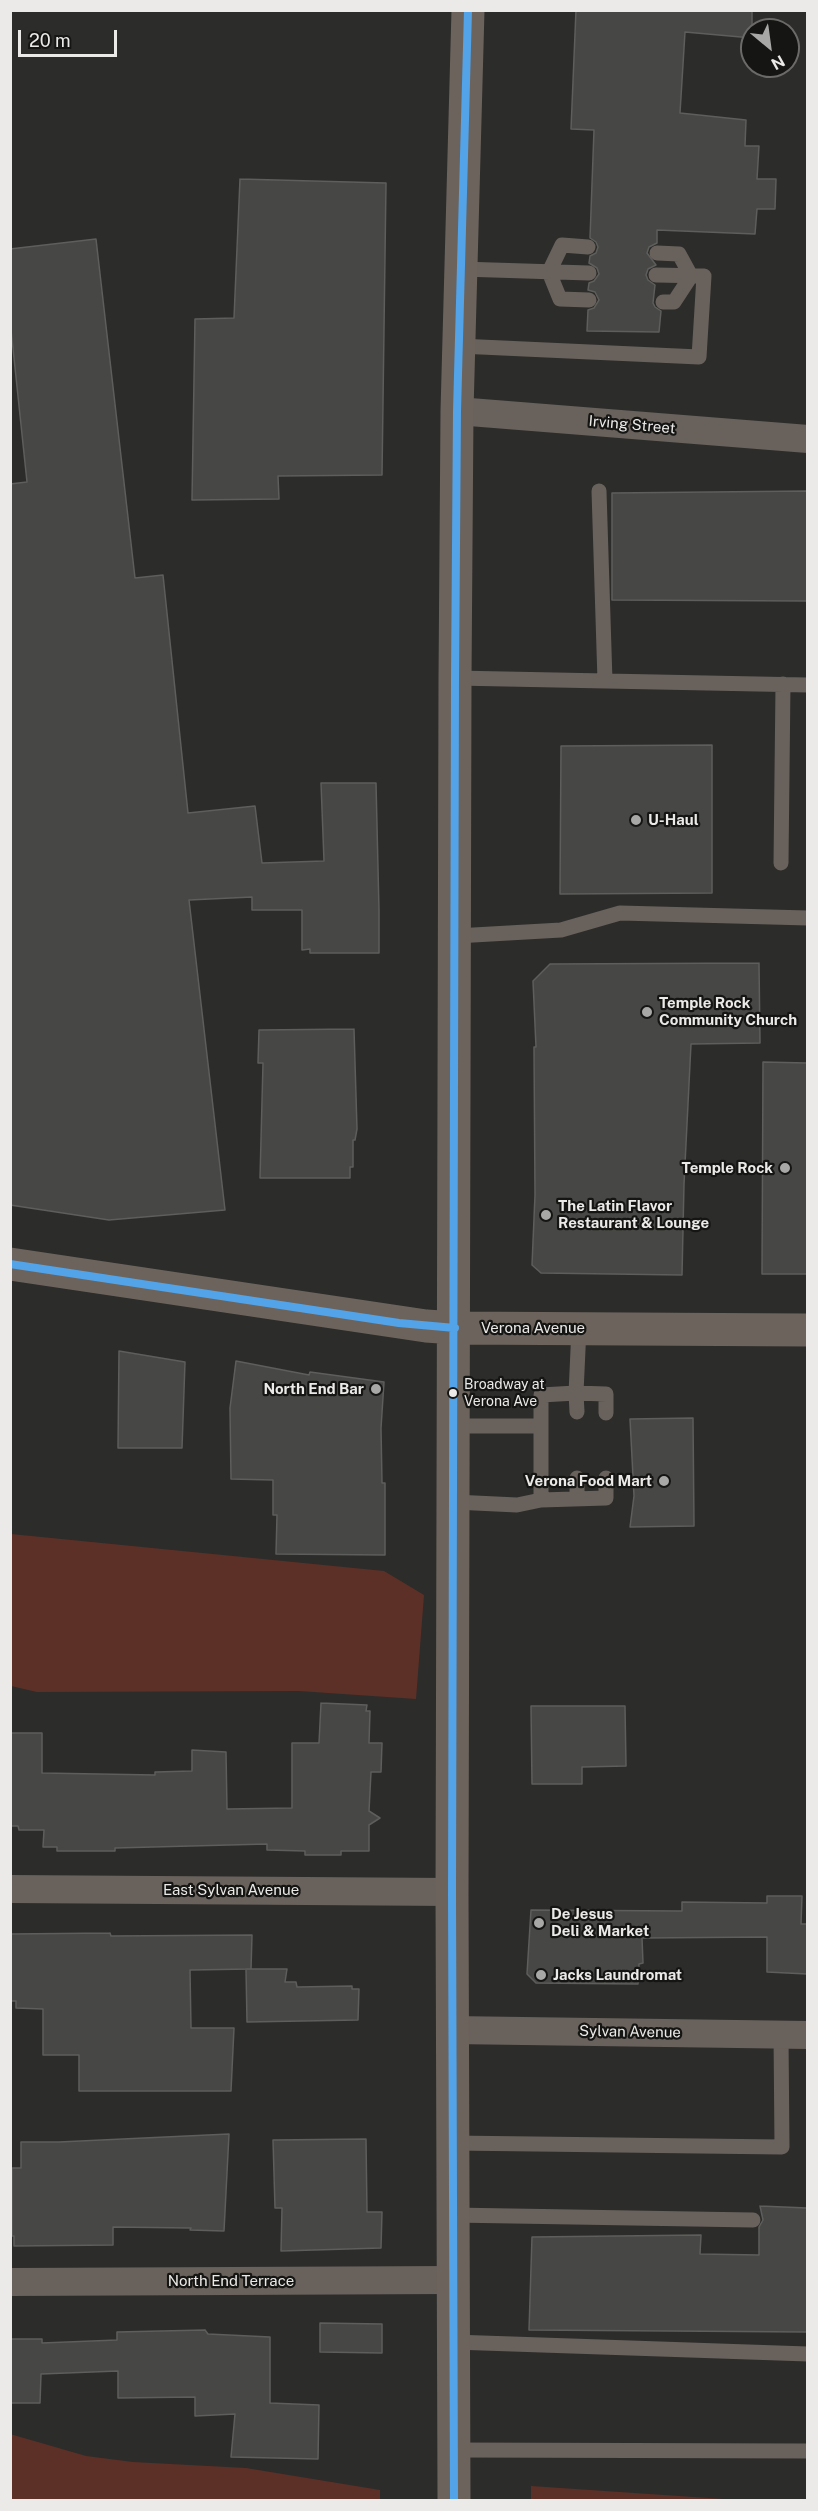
<!DOCTYPE html>
<style>
body{margin:0}
#map{position:relative;width:818px;height:2511px;overflow:hidden;background:#2c2c2b;font-family:"Public Sans",sans-serif}
canvas{display:block}
.frame{position:absolute;inset:0;border:12px solid #ebeae8;pointer-events:none}
.north{position:absolute;left:740px;top:18px;width:60px;height:60px;box-sizing:border-box;background:#151513;border:2px solid #6b6a68;border-radius:50%;rotate:151deg;font-size:16px;font-weight:700;line-height:24px;text-align:center;color:#ebeae8}
.north::after{content:'';display:block;margin:auto;width:21px;height:27px;background:#a8a8a6;clip-path:polygon(50% 0,100% 100%,50% 72%,0 100%)}
.scale{position:absolute;left:18px;top:30px;width:99px;height:27px;box-sizing:border-box;border:3px solid #ebeae8;border-top:0;padding-left:8px;font-size:18px;line-height:21px;white-space:nowrap;color:#ebeae8;-webkit-text-stroke:4px #151513;paint-order:stroke}
</style>
<div id="map">
<canvas width="818" height="2511"></canvas>
<div class="frame"></div>
<div class="north">N</div>
<div class="scale">20 m</div>
</div>
<script>
const ctx = document.querySelector('canvas').getContext('2d');
ctx.lineJoin = 'round';
function paint(path, color) { ctx.fillStyle = color; ctx.fill(path, 'evenodd'); }
const toPath = rows => new Path2D(rows.map(r => 'M' + r).join(''));
function trace(path, color, width, dash) { ctx.strokeStyle = color; ctx.lineWidth = width; ctx.lineCap = dash ? 'butt' : 'round'; ctx.setLineDash(dash || []); ctx.stroke(path); }
function label(font, color, halo, rows, align = 'center') {
  ctx.font = font + ' "Public Sans",sans-serif'; ctx.lineWidth = 4.5; ctx.setLineDash([]); ctx.textBaseline = 'middle'; ctx.strokeStyle = halo; ctx.fillStyle = color; for (const [text, x, y, turn = 0] of rows) {
    ctx.save(); ctx.translate(x, y); ctx.rotate((+turn || 0) * Math.PI / 180); ctx.textAlign = isNaN(turn) ? turn : align; if (halo) ctx.strokeText(text, 0, 0); ctx.fillText(text, 0, 0); ctx.restore();
  }
}
const green = toPath([
 [11,1534,384,1571,424,1595,416,1699,299,1691,37,1692,11,1686],
 [10,2434,86,2456,133,2462,246,2468,380,2490,380,2500,11,2500],
 [531,2486,738,2500,531,2500]
]);
const building = toPath([
 [576,10,752,10,752,38,685,32,680,113,746,120,745,146,759,146,757,179,776,179,775,209,757,209,755,234,657,230,657,243,649,247,647,253,656,265,648,269,646,275,648,280,655,285,653,303,655,307,661,311,659,332,587,331,588,310,594,308,599,300,595,292,588,290,589,283,594,281,599,274,597,268,589,263,590,256,596,253,598,247,596,242,590,238,594,130,571,129,576,10],
 [240,179,386,183,382,475,278,476,279,499,192,500,195,319,234,318,240,179],
 [96,239,135,578,163,575,188,813,255,806,262,863,324,861,321,783,376,783,379,910,379,953,310,953,310,949,302,950,302,910,252,910,252,897,189,900,225,1210,109,1220,10,1205,10,484,27,482,10,320,10,249,96,239],
 [807,491,807,601,612,600,612,493,807,491],
 [712,745,712,893,560,894,561,746,712,745],
 [759,963,760,1043,691,1044,684,1184,682,1275,541,1273,532,1265,535,1195,534,1047,536,1047,533,981,550,964,759,963],
 [354,1029,357,1129,355,1140,353,1140,353,1167,350,1167,350,1178,260,1178,263,1063,258,1063,259,1030,354,1029],
 [763,1062,807,1063,807,1274,762,1274,763,1062],
 [119,1351,185,1362,182,1448,118,1448,119,1351],
 [236,1361,309,1375,310,1372,384,1382,381,1428,382,1483,385,1483,385,1555,276,1554,277,1515,273,1515,273,1480,231,1479,230,1408,236,1361],
 [693,1418,694,1526,630,1527,634,1496,630,1419,693,1418],
 [321,1703,367,1705,366,1711,370,1711,369,1743,382,1743,381,1772,371,1772,369,1811,380,1818,369,1825,369,1851,341,1851,341,1855,305,1855,305,1851,267,1850,267,1844,115,1848,115,1851,57,1851,57,1847,43,1847,44,1830,19,1830,18,1826,10,1826,10,1733,42,1733,42,1773,155,1775,155,1772,192,1771,192,1750,226,1752,227,1809,292,1808,292,1743,319,1743,321,1703],
 [531,1706,625,1706,626,1766,582,1767,582,1784,532,1784,531,1706],
 [767,1896,802,1896,801,1924,807,1924,807,1974,767,1972,767,1937,642,1938,643,1963,639,1964,638,1984,536,1983,527,1974,531,1910,682,1911,682,1902,767,1903,767,1896],
 [110,1933,111,1936,252,1935,251,1969,190,1970,191,2028,234,2028,231,2091,79,2091,79,2055,43,2055,43,2009,16,2008,16,2001,10,2001,10,1934,110,1933],
 [246,1969,287,1969,285,1982,296,1982,297,1987,352,1986,352,1989,359,1989,358,2020,247,2022,246,1969],
 [229,2134,224,2231,190,2230,191,2228,113,2227,113,2245,14,2246,14,2236,12,2236,12,2168,21,2168,21,2142,59,2142,229,2134],
 [366,2139,367,2212,382,2212,381,2248,281,2251,282,2208,275,2208,273,2140,366,2139],
 [760,2206,807,2208,807,2332,529,2330,532,2237,701,2235,700,2254,759,2255,759,2227,763,2220,760,2206],
 [320,2323,382,2324,382,2353,320,2352,320,2323],
 [205,2330,208,2334,270,2337,270,2403,319,2405,318,2459,231,2457,235,2414,195,2416,195,2397,118,2398,118,2371,41,2374,40,2403,10,2403,10,2339,42,2339,42,2343,117,2340,117,2332,205,2330]
]);
const lane = toPath([
 [588,247,562,245,549,272,560,299,589,300],
 [657,253,679,254,691,276,674,302,663,302],
 [461,269,589,273],
 [459,346,699,357,704,276,656,275],
 [599,491,605,681],
 [455,678,808,685],
 [781,863,783,684],
 [456,936,561,930,620,913,808,918],
 [579,1328,576,1393,606,1394,606,1413],
 [454,1426,540,1426],
 [577,1499,577,1478],
 [541,1500,541,1395,576,1393,577,1412],
 [454,1502,517,1505,541,1500,606,1498,606,1478],
 [452,2143,782,2147,781,2035],
 [452,2215,753,2220],
 [453,2342,808,2354],
 [453,2450,808,2451]
]);
const street = toPath([
 [457,411,808,439],
 [10,1889,452,1892],
 [452,2030,808,2035],
 [10,2282,452,2280]
]);
const secondary = toPath([
 [10,1264,426,1326,455,1328,808,1330],
 [454,2500,452,1892,455,678,457,411,468,10]
]);
const bus1 = toPath([
 [10,1264,399,1323,455,1328],
 [454,2500,452,1892,455,678,457,411,468,10]
]);
const markers = [
 [636,820,6,"#a8a8a6"],
 [647,1012,6,"#a8a8a6"],
 [785,1168,6,"#a8a8a6"],
 [546,1215,6,"#a8a8a6"],
 [376,1389,6,"#a8a8a6"],
 [453,1393,5,"#ebeae8"],
 [664,1481,6,"#a8a8a6"],
 [539,1923,6,"#a8a8a6"],
 [541,1975,6,"#a8a8a6"]
];
const busNames = [
 ["Broadway at",464,1385],
 ["Verona Ave",464,1402]
];
const streetNames = [
 ["Irving Street",632,425,5],
 ["Verona Avenue",533,1328],
 ["East Sylvan Avenue",231,1890],
 ["Sylvan Avenue",630,2032,1],
 ["North End Terrace",231,2281]
];
const poiNames = [
 ["U-Haul",648,820],
 ["Temple Rock",659,1003],
 ["Community Church",659,1020],
 ["Temple Rock",773,1168,"right"],
 ["The Latin Flavor",558,1206],
 ["Restaurant & Lounge",558,1223],
 ["North End Bar",364,1389,"right"],
 ["Verona Food Mart",652,1481,"right"],
 ["De Jesus",551,1914],
 ["Deli & Market",551,1931],
 ["Jacks Laundromat",553,1975]
];
paint(green, '#5c3026');
paint(building, '#474745');
trace(building, '#5e5e5c', 1.5);
trace(lane, '#69615b', 15);
trace(street, '#69615b', 28);
trace(secondary, '#6c635c', 33);
trace(bus1, '#53a3e8', 8);
for (const [x, y, r, color] of markers) { const dot = new Path2D(); dot.arc(x, y, r, 0, 2 * Math.PI); ctx.fillStyle = color; ctx.fill(dot); trace(dot, '#151513', 2); }
label('14px', '#ebeae8', '#151513', busNames, 'left');
label('15px', '#ebeae8', '#151513', streetNames);
label('bold 15px', '#ebeae8', '#151513', poiNames, 'left');
</script>
